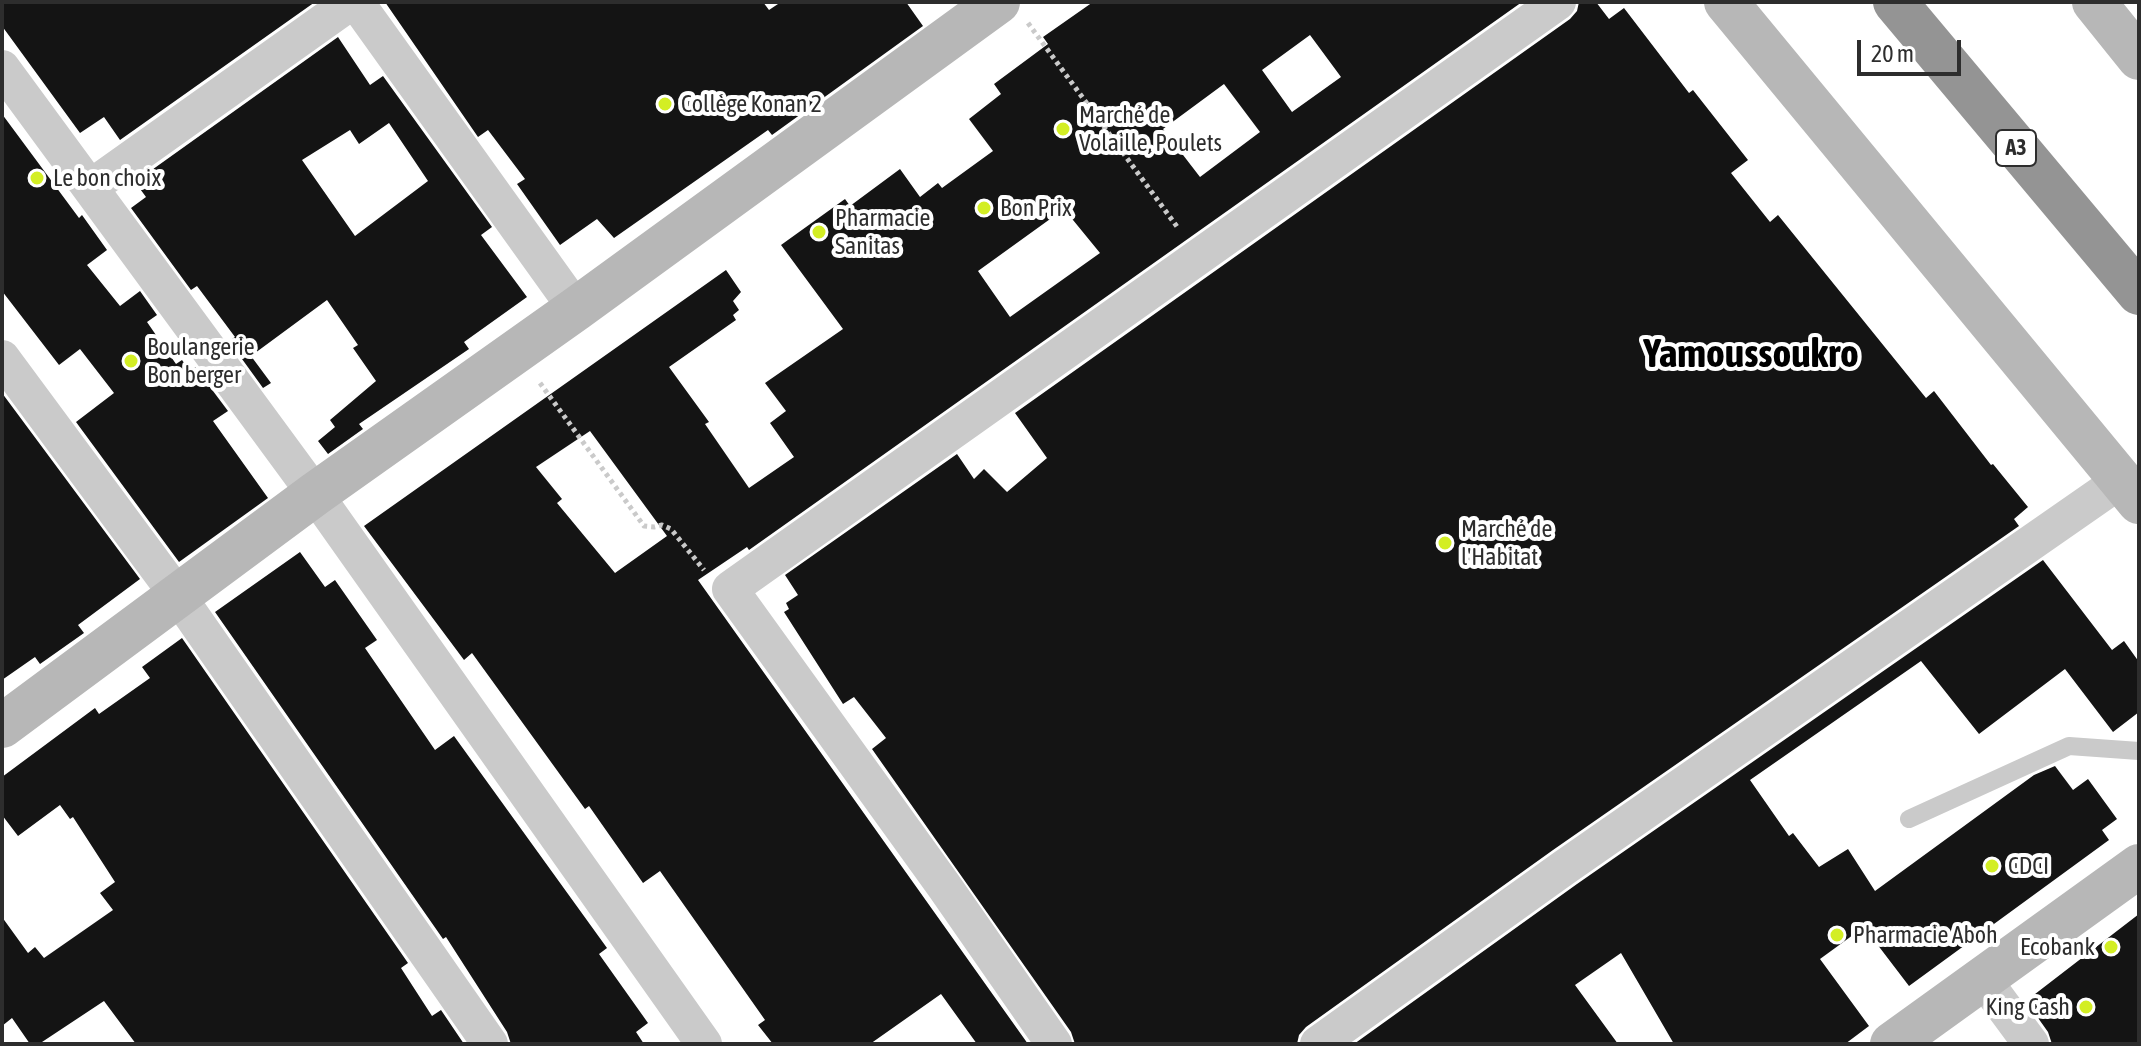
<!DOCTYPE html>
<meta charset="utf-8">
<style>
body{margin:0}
#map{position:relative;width:2141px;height:1046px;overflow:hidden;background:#fff;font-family:"Asap Condensed",sans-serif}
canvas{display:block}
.frame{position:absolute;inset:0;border:4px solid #2d2d2d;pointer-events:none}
.scale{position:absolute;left:1857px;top:40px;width:104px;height:36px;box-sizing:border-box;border:4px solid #2d2d2d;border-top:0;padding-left:10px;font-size:24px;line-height:28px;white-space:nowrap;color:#2d2d2d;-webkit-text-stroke:6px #fff;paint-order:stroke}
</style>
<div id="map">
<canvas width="2141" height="1046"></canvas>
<div class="frame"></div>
<div class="scale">20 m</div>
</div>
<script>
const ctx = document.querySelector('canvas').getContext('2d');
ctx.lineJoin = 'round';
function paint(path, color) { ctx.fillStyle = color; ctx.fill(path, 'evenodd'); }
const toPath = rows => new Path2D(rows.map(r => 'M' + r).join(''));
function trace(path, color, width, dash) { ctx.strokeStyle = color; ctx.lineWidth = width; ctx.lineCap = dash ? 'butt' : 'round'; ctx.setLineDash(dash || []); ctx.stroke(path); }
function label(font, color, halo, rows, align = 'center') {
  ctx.font = font + ' "Asap Condensed",sans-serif'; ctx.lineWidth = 8; ctx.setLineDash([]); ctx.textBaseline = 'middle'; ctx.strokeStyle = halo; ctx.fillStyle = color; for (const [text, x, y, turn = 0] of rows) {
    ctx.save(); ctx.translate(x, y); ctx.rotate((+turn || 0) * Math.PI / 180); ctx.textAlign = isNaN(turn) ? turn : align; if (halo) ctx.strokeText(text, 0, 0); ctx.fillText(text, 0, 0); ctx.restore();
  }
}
const building = toPath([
 [2,2,315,2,120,140,104,117,80,133,2,26],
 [385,2,763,2,769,10,781,2,906,2,923,26,772,135,768,130,614,238,597,219,560,245,517,184,525,179,488,130,478,137],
 [1093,2,1522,2,749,550,747,547,698,580,1028,1044,977,1044,941,994,870,1044,773,1044,758,1025,765,1020,660,871,643,883,589,806,585,809,472,653,464,660,364,526,726,270,741,292,733,301,739,310,733,315,736,320,669,367,709,422,705,424,749,488,794,457,770,423,786,411,765,383,843,329,781,245,845,199,850,206,900,169,920,197,938,183,942,188,993,151,969,119,1001,94,994,84,1048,44,1043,37],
 [1310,35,1341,77,1292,112,1262,70],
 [1224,84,1260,132,1200,177,1163,129],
 [1064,209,1100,253,1010,317,978,271],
 [590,431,667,536,615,573,557,503,562,499,536,467],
 [1579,2,1596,2,1609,19,1624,8,1689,93,1693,90,1748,160,1731,173,1770,222,1778,215,1926,398,1934,391,1991,465,1993,464,2028,507,2014,519,2019,526,1553,850,1306,1027,1299,1035,1297,1044,1075,1044,1071,1032,872,749,886,738,854,697,843,704,784,612,789,609,786,603,798,595,785,575,957,454,974,479,984,469,1007,492,1047,458,1015,413,1570,19,1577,11],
 [338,37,370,85,383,76,492,227,481,235,527,297,464,342,469,349,359,424,363,429,328,454,318,441,335,427,330,420,376,381,353,348,358,345,327,300,251,356,271,383,263,388,229,341,235,337,197,286,191,290,131,208,146,197,135,182],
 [389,123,428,181,355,236,302,160,350,130,359,144],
 [2,114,79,218,82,215,107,250,87,265,120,306,140,291,157,315,147,322,176,364,182,360,190,371,195,367,228,411,213,421,268,498,179,562,76,422,114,393,80,349,59,365,2,291],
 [2,393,140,579,78,625,84,633,40,664,35,657,2,680],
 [300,552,325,587,335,580,377,640,365,648,435,750,454,736,607,948,599,954,648,1023,636,1032,644,1044,511,1044,507,1032,446,937,443,939,215,612],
 [2043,560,2112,650,2124,641,2139,662,2139,712,2113,732,2065,669,1979,734,1921,661,1750,780,1789,836,1793,833,1819,867,1848,849,1875,891,2034,775,2055,766,2073,790,2088,779,2117,819,2102,830,2109,840,1909,986,1864,927,1820,959,1869,1026,1845,1044,1674,1044,1621,953,1575,985,1618,1044,1354,1044,1577,884],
 [182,638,408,963,401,968,432,1016,441,1010,464,1044,136,1044,104,1001,39,1044,30,1044,12,1018,2,1026,2,917,28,953,35,947,44,958,113,910,100,893,115,882,73,817,70,819,60,805,18,836,2,815,2,777,95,708,99,714,150,678,142,667],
 [2139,914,2139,1044,2052,1044,2048,1032,2026,1001]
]);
const path = toPath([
 [1028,23,1178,228],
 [540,383,644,526,654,527,662,525,671,529,704,570]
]);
const lane = toPath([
 [1909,819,2069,746,2139,751]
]);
const street = toPath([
 [356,2,576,309],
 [2,68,315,494,704,1044],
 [91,187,351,2],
 [2,358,178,596,490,1044],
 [1983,979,2031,1044],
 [1054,1044,944,886,730,589,1558,2],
 [1318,1044,1565,867,2120,481]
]);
const secondary = toPath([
 [1726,2,2139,502],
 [2094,2,2139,58],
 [2,726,315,494,576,309,998,2],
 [1892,1044,2139,866]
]);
const highway = toPath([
 [1895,2,2139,293]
]);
const markers = [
 [665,104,8,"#d3ee24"],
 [1063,129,8,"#d3ee24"],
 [37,178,8,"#d3ee24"],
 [984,208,8,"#d3ee24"],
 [819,232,8,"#d3ee24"],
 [131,361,8,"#d3ee24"],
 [1445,543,8,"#d3ee24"],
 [1992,866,8,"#d3ee24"],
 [1837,935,8,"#d3ee24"],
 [2111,947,8,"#d3ee24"],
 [2086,1007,8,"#d3ee24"]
];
const shields = [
 [2016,148,40]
];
const shieldNames = [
 ["A3",2016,148]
];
const poiNames = [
 ["Collège Konan 2",681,104],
 ["Marché de",1079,115],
 ["Volaille, Poulets",1079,143],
 ["Le bon choix",53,178],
 ["Bon Prix",1000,208],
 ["Pharmacie",835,218],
 ["Sanitas",835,246],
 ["Boulangerie",147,347],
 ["Bon berger",147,375],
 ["Marché de",1461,529],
 ["l'Habitat",1461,557],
 ["CDCI",2008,866],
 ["Pharmacie Aboh",1853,935],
 ["Ecobank",2095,947,"right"],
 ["King Cash",2070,1007,"right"]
];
const townNames = [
 ["Yamoussoukro",1751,354]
];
paint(building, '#141414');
trace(path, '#cacaca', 5, [4, 4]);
trace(lane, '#cacaca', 18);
trace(street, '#cacaca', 36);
trace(secondary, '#b7b7b7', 44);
trace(highway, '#949494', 44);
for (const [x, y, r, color] of markers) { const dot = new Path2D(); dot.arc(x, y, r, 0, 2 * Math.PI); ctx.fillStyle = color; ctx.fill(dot); trace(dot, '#fff', 3); }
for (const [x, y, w] of shields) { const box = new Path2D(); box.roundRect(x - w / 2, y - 18, w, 36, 6); ctx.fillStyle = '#fff'; ctx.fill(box); trace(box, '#2d2d2d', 2); }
label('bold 22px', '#2d2d2d', null, shieldNames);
label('24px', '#2d2d2d', '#fff', poiNames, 'left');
label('bold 40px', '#000', '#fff', townNames);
</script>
